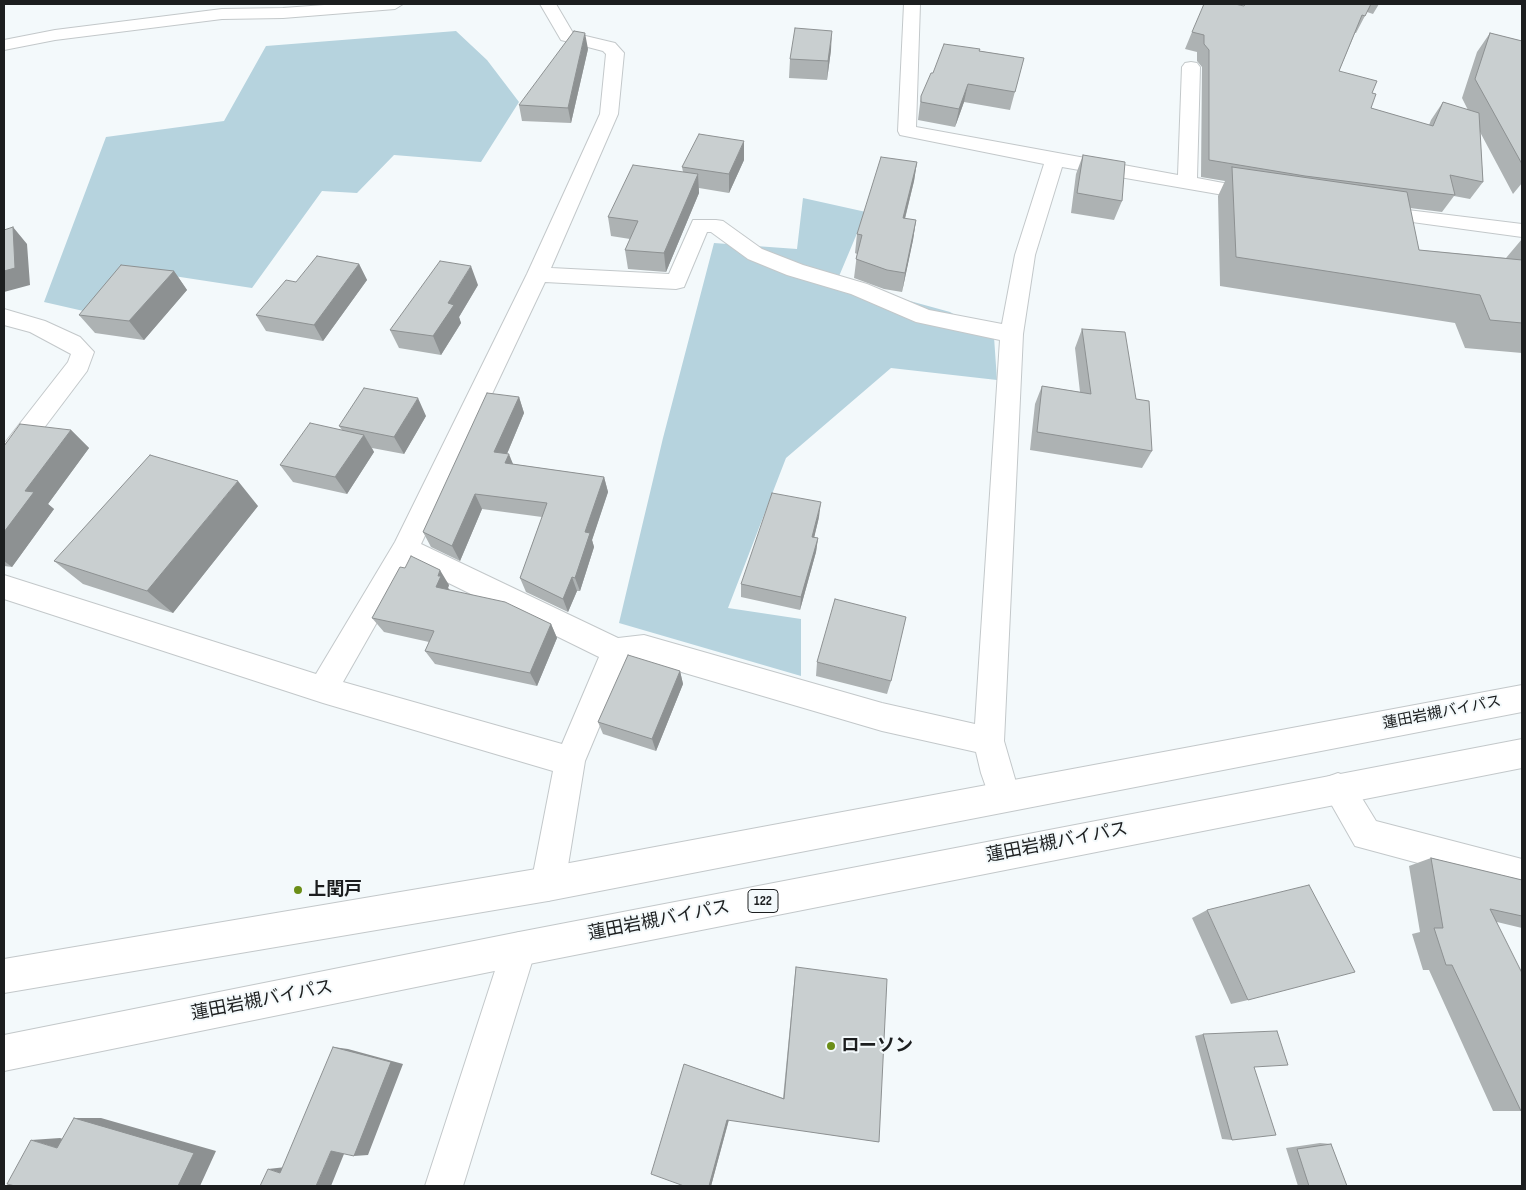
<!DOCTYPE html>
<meta charset="utf-8">
<style>
body{margin:0}
#map{position:relative;width:1526px;height:1190px;overflow:hidden;background:#f3f9fb;font-family:"Sofia Sans Condensed",sans-serif}
canvas{display:block}
.frame{position:absolute;inset:0;border:5px solid #1c1e1f;pointer-events:none}
</style>
<div id="map">
<canvas width="1526" height="1190"></canvas>
<div class="frame"></div>
</div>
<script>
const ctx = document.querySelector('canvas').getContext('2d');
ctx.lineJoin = 'round';
function paint(path, color) { ctx.fillStyle = color; ctx.fill(path, 'evenodd'); }
const toPath = rows => new Path2D(rows.map(r => 'M' + r).join(''));
function trace(path, color, width, dash) { ctx.strokeStyle = color; ctx.lineWidth = width; ctx.lineCap = dash ? 'butt' : 'round'; ctx.setLineDash(dash || []); ctx.stroke(path); }
function label(font, color, halo, rows, align = 'center') {
  ctx.font = font + ' "Sofia Sans Condensed","Noto Sans JP",sans-serif'; ctx.lineWidth = 4; ctx.setLineDash([]); ctx.textBaseline = 'middle'; ctx.strokeStyle = halo; ctx.fillStyle = color; for (const [text, x, y, turn = 0] of rows) {
    ctx.save(); ctx.translate(x, y); ctx.rotate((+turn || 0) * Math.PI / 180); ctx.textAlign = isNaN(turn) ? turn : align; if (halo) ctx.strokeText(text, 0, 0); ctx.fillText(text, 0, 0); ctx.restore();
  }
}
const green = toPath([
 [456,31,487,60,519,102,481,162,394,155,357,193,322,191,252,288,141,271,101,315,44,302,106,137,224,121,266,46],
 [803,198,866,212,837,281,950,312,994,337,997,380,891,368,786,458,728,608,801,619,801,676,619,623,663,438,714,243,797,249]
]);
const minor = toPath([
 [338,4,403,4,395,9,283,18,222,19,55,40,4,50,4,40,55,30,222,9,283,8,338,4],
 [540,4,556,4,573,33,615,43,624,53,618,114,551,268,669,274,693,220,716,220,723,221,762,249,803,265,867,284,929,310,1002,324,1015,255,1044,164,900,135,898,131,904,4,920,4,916,127,1178,175,1182,67,1185,63,1191,62,1197,63,1200,67,1197,178,1265,191,1268,195,1265,199,1258,201,1062,167,1035,255,1023,334,1004,741,1020,796,1015,807,1004,811,993,807,981,773,976,752,882,731,644,661,626,663,585,761,565,884,560,896,548,901,536,896,531,884,553,771,323,703,4,599,4,575,316,674,395,542,527,274,600,114,606,54,603,51,561,40,540,4],
 [707,232,711,232,748,259,787,275,851,294,916,322,1000,340,975,724,882,703,644,635,618,638,421,544,545,282,676,289,684,287,707,232],
 [410,564,599,657,562,744,343,682,410,564],
 [1375,206,1522,224,1522,237,1368,216,1365,212,1368,208,1375,206],
 [4,309,45,321,80,337,94,352,87,371,13,469,4,472,4,444,68,362,71,354,30,332,4,325,4,309],
 [1338,773,1349,777,1376,821,1522,859,1522,891,1355,846,1322,788,1327,777,1338,773],
 [519,932,531,937,536,949,463,1186,425,1186,502,949,507,937,519,932]
]);
const highway = toPath([
 [1522,685,1522,712,548,901,4,993,4,959,548,867,1522,685],
 [1522,739,1522,768,519,966,4,1071,4,1035,519,932,1522,739]
]);
const wall = toPath([
 [1245,4,1379,4,1373,14,1367,12,1356,33,1355,33,1339,71,1372,93,1371,108,1429,125,1431,120,1443,102,1468,110,1462,98,1477,52,1490,33,1522,41,1522,183,1513,194,1480,132,1483,182,1470,199,1454,196,1442,212,1410,208,1419,250,1506,258,1522,239,1522,353,1465,348,1455,323,1220,286,1218,196,1225,181,1201,177,1202,67,1197,61,1197,52,1185,49,1192,32,1244,6],
 [588,49,571,123,522,121,519,105],
 [831,50,827,80,789,78,790,59],
 [980,51,1024,58,1010,110,964,102,955,127,918,120,921,96,933,73],
 [1083,155,1122,201,1114,220,1071,213,1076,174],
 [744,160,729,193,699,188,699,193,666,272,628,269,625,250,630,239,611,236,608,217,683,172,682,167],
 [917,162,914,181,905,219,916,220,913,240,902,292,884,289,854,278,857,254,855,253,857,234],
 [359,264,367,280,323,341,266,331,256,315,296,282],
 [174,271,187,290,144,340,95,333,79,315],
 [478,285,459,317,461,323,441,355,399,348,390,330],
 [1082,329,1136,399,1152,451,1142,468,1030,450,1035,404,1042,386,1080,392,1075,348],
 [519,397,524,413,507,454,513,464,604,477,608,492,592,540,594,547,580,591,577,591,568,612,526,592,520,578,542,517,482,509,460,561,431,547,423,532],
 [426,416,404,454,372,448,374,452,347,494,293,482,280,465,342,430,339,426],
 [71,430,89,448,48,504,54,509,12,567,4,566,4,446],
 [258,506,173,613,83,584,54,561],
 [819,517,814,537,818,538,816,552,800,610,741,597,741,584],
 [405,568,449,585,448,588,450,590,551,624,557,638,537,686,435,664,425,651,429,642,384,632,372,618],
 [817,662,891,681,887,694,816,676],
 [680,671,683,684,656,751,603,734,598,722],
 [1431,858,1522,880,1522,928,1497,922,1522,1111,1493,1111,1429,970,1423,970,1412,934,1420,932,1409,866],
 [1207,910,1248,1000,1231,1004,1192,918],
 [796,967,879,1142,729,1120,711,1186,684,1186,684,1064,783,1098,795,974],
 [1203,1034,1255,1068,1232,1140,1222,1139,1195,1036],
 [1320,1143,1331,1144,1347,1186,1298,1186,1286,1148]
]);
const shadedWall = toPath([
 [832,31,831,50,827,80,828,61],
 [585,33,588,49,571,123,568,108],
 [968,84,964,102,955,127,959,109],
 [744,141,744,160,729,193,729,174],
 [917,162,914,181,900,238,903,218],
 [698,174,699,193,666,272,664,253],
 [916,220,913,240,902,292,905,273],
 [13,227,27,244,30,285,4,292,4,271],
 [359,264,367,280,323,341,314,325],
 [471,266,478,285,459,317,461,323,441,355,433,336,448,303],
 [174,271,187,290,144,340,129,321],
 [519,397,524,413,501,468,494,452],
 [418,398,426,416,404,454,394,437],
 [71,430,89,448,48,504,54,509,12,567,4,561,4,532,25,491],
 [364,435,374,452,347,494,335,477],
 [509,454,515,469,505,463],
 [604,477,608,492,592,540,594,547,580,591,575,578,585,532],
 [238,481,258,506,173,613,147,591],
 [475,494,482,509,460,561,452,546],
 [821,502,819,517,811,551,812,537],
 [818,538,816,552,800,610,801,597],
 [440,570,449,585,448,588,451,592,436,587,438,576],
 [572,577,577,591,568,612,563,599],
 [551,624,557,638,537,686,530,673],
 [680,671,683,684,656,751,652,739],
 [333,1047,348,1049,403,1064,368,1155,354,1156],
 [74,1118,101,1118,216,1151,200,1186,178,1186],
 [729,1119,711,1186,709,1186,727,1120],
 [60,1138,85,1146,57,1148,31,1140],
 [346,1149,331,1186,316,1186,331,1151],
 [286,1167,280,1173,268,1169]
]);
const building = toPath([
 [1204,4,1235,4,1244,6,1245,4,1371,4,1365,16,1362,15,1339,71,1377,81,1372,93,1376,94,1371,108,1433,126,1443,102,1479,113,1483,182,1450,175,1455,195,1305,176,1209,160,1209,50,1204,44,1204,35,1192,32,1204,4],
 [795,28,832,31,828,61,790,59,795,28],
 [574,31,585,33,568,108,519,105,574,31],
 [1490,33,1522,41,1522,164,1475,79,1490,33],
 [944,44,980,49,979,51,1024,58,1015,92,968,84,959,109,921,102,921,96,931,73,933,73,944,44],
 [699,134,744,141,729,174,682,167,699,134],
 [1083,155,1125,162,1122,201,1077,193,1083,155],
 [881,157,917,162,903,218,916,220,905,273,887,270,856,259,862,235,857,234,881,157],
 [633,165,698,174,664,253,625,250,638,221,608,217,633,165],
 [1232,167,1407,192,1419,250,1522,260,1522,323,1490,320,1480,295,1236,257,1232,167],
 [13,227,15,268,4,271,4,230,13,227],
 [317,256,359,264,314,325,256,315,286,280,296,282,317,256],
 [440,261,471,266,448,303,454,305,433,336,390,330,440,261],
 [121,265,174,271,129,321,79,315,121,265],
 [1082,329,1125,332,1136,399,1149,401,1152,451,1037,432,1042,386,1091,394,1082,329],
 [364,388,418,398,394,437,339,426,364,388],
 [487,393,519,397,494,452,509,454,505,463,604,477,585,532,590,533,575,578,572,577,563,599,520,578,547,503,475,494,452,546,423,532,487,393],
 [310,423,364,435,335,477,280,465,310,423],
 [20,424,71,430,25,491,34,492,4,532,4,446,20,424],
 [150,455,238,481,147,591,54,561,150,455],
 [772,493,821,502,812,537,818,538,801,597,741,584,772,493],
 [411,556,440,570,438,576,441,576,436,587,505,602,551,624,530,673,425,651,434,631,372,618,400,567,405,568,411,556],
 [835,599,906,617,891,681,817,662,835,599],
 [628,655,680,671,652,739,598,722,628,655],
 [1431,858,1522,880,1522,916,1490,909,1522,973,1522,1111,1521,1111,1452,965,1446,965,1434,928,1443,928,1431,858],
 [1309,885,1355,972,1248,1000,1207,910,1309,885],
 [796,967,887,979,879,1142,727,1120,709,1186,684,1186,651,1174,684,1064,784,1099,796,967],
 [1277,1031,1288,1065,1254,1067,1276,1135,1232,1140,1203,1034,1277,1031],
 [333,1047,391,1062,354,1156,331,1151,316,1186,260,1186,268,1169,280,1173,333,1047],
 [74,1118,194,1153,178,1186,15,1186,7,1184,31,1140,57,1148,74,1118],
 [1331,1144,1347,1186,1309,1186,1297,1149,1331,1144]
]);
const markers = [
 [298,890,5,"#6b8e17"],
 [831,1046,5,"#6b8e17"]
];
const shields = [
 [763,901,30]
];
const shieldNames = [
 ["122",763,901]
];
const streetNames = [
 ["蓮田岩槻バイパス",1442,713,-11]
];
const nearStreetnames = [
 ["蓮田岩槻バイパス",1057,843,-11],
 ["蓮田岩槻バイパス",659,921,-11],
 ["蓮田岩槻バイパス",262,1001,-11]
];
const nearPoinames = [
 ["上閏戸",308,890],
 ["ローソン",841,1046]
];
paint(green, '#b6d3de');
trace(minor, '#c3c8ca', 2);
trace(highway, '#c3c8ca', 2);
paint(minor, '#fff');
paint(highway, '#fff');
paint(wall, '#adb2b3');
paint(shadedWall, '#8d9192');
paint(building, '#c9cfd0');
trace(building, '#8d9192', 1);
for (const [x, y, r, color] of markers) { const dot = new Path2D(); dot.arc(x, y, r, 0, 2 * Math.PI); ctx.fillStyle = color; ctx.fill(dot); trace(dot, '#f3f9fb', 2); }
for (const [x, y, w] of shields) { const box = new Path2D(); box.roundRect(x - w / 2, y - 11.5, w, 23, 4); ctx.fillStyle = '#f3f9fb'; ctx.fill(box); trace(box, '#1c1e1f', 1); }
label('bold 14px', '#1c1e1f', null, shieldNames);
label('15px', '#1c1e1f', '#f3f9fb', streetNames);
label('18px', '#1c1e1f', '#f3f9fb', nearStreetnames);
label('bold 18px', '#1c1e1f', '#f3f9fb', nearPoinames, 'left');
</script>
